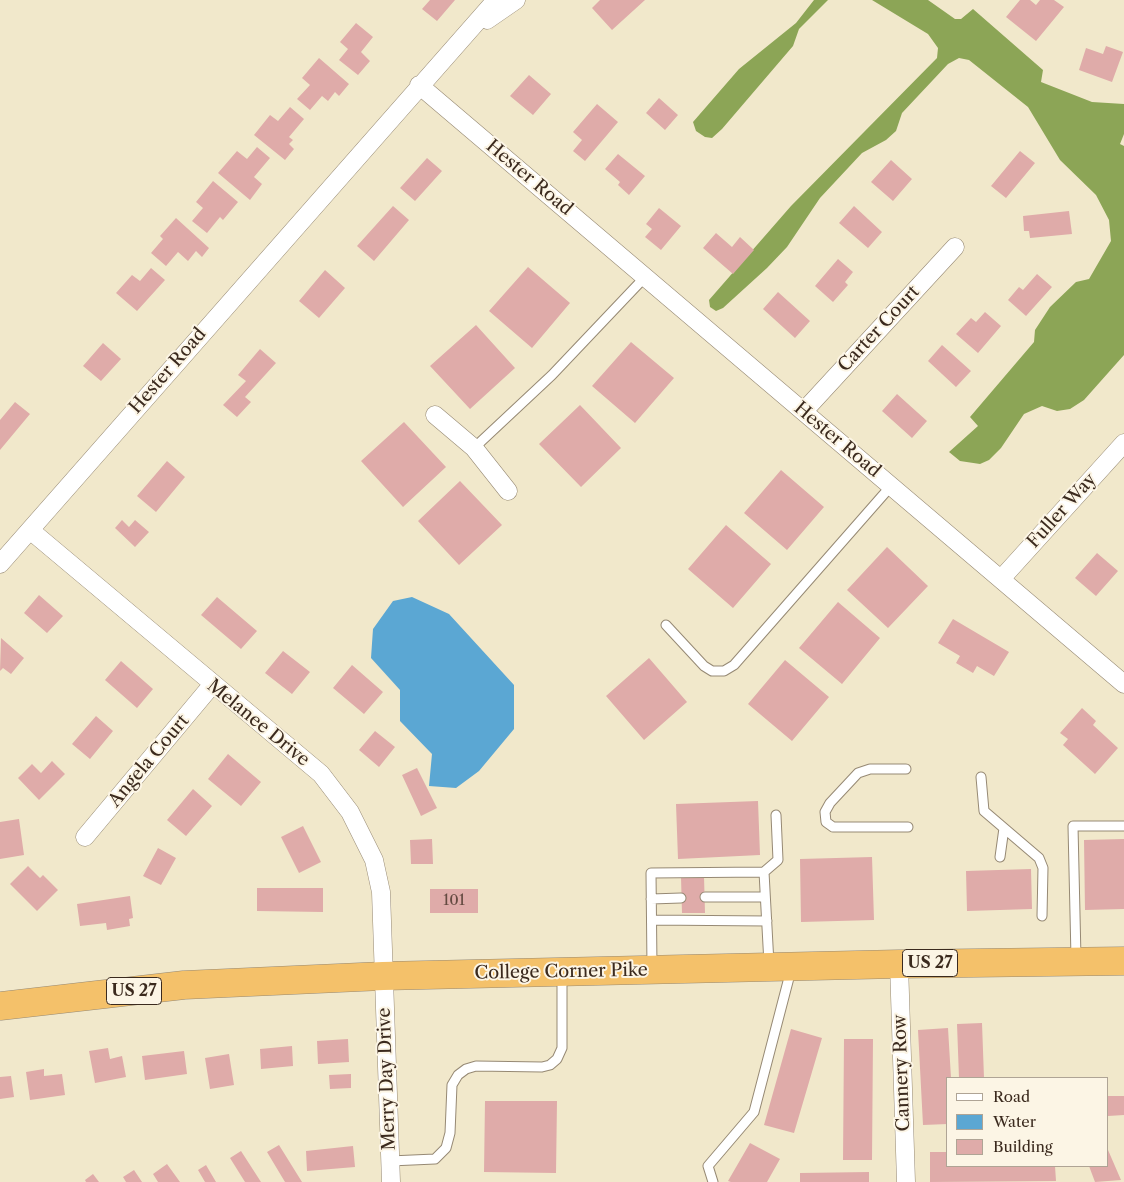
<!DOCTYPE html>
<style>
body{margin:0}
#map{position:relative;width:1124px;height:1182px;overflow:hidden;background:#f1e8cb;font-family:"Libre Caslon Text",serif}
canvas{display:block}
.legend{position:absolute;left:946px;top:1077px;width:162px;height:90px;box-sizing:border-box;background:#fcf5e5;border:1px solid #afa495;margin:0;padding:6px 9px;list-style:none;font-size:15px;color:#3b2a1e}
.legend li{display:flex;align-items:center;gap:10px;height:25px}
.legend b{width:25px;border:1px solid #afa495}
</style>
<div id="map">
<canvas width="1124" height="1182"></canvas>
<ul class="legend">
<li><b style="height:6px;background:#fff"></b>Road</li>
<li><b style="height:14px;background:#5ba7d3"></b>Water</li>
<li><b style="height:14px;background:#dfaba9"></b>Building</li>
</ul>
</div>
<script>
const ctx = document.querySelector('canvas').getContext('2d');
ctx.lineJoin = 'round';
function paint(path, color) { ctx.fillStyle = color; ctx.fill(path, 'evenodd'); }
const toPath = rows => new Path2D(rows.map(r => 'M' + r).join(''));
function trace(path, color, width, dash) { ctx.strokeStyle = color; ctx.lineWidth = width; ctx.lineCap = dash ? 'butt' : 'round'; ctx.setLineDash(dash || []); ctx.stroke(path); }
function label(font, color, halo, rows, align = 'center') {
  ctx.font = font + ' "Libre Caslon Text",serif'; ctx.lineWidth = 4; ctx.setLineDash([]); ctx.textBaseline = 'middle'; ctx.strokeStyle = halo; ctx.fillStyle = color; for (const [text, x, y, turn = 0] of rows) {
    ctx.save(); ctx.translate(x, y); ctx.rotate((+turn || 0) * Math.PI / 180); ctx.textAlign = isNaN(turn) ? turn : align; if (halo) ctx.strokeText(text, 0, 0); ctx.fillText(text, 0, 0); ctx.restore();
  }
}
const forest = toPath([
 [814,0,828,0,799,29,793,46,722,129,712,138,705,137,696,131,693,122,739,69,796,23],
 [872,0,928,0,955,19,961,19,973,9,1043,70,1041,82,1092,102,1124,104,1124,134,1120,144,1124,146,1124,355,1084,400,1070,409,1057,411,1042,406,1024,414,1001,448,989,460,980,464,960,461,949,452,978,426,970,417,1034,342,1035,330,1050,307,1076,282,1089,279,1111,241,1109,220,1096,195,1060,160,1028,107,969,60,959,58,948,64,902,113,896,131,886,140,862,153,820,198,787,247,767,268,723,308,716,311,710,307,709,300,791,206,937,58,938,48,928,34]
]);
const water = toPath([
 [412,597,449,614,514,685,514,729,479,771,456,788,429,786,432,754,400,721,400,690,371,658,373,629,393,601]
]);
const building = toPath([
 [430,0,455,0,437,21,422,9],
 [600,0,645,0,612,30,592,8],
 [1020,0,1030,0,1036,5,1040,0,1054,0,1064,7,1036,41,1006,17],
 [356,23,373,37,361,52,370,61,358,75,339,60,348,49,340,42],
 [1106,46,1123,52,1112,82,1079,70,1086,48,1103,54],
 [319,58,349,84,339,96,335,92,328,101,322,96,310,110,297,99,310,85,302,78],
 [529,75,551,94,533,115,510,96],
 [659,98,678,115,665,130,646,113],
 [597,104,618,122,585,161,573,151,582,140,573,132],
 [290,107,304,119,289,137,293,140,289,144,294,149,285,160,254,135,270,115,278,121],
 [257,147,270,158,254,177,262,184,250,200,218,173,237,151,247,159],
 [1020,151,1035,163,1006,198,991,186],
 [618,154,645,176,629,195,618,185,620,182,605,169],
 [427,158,442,171,415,201,400,188],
 [891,160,912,179,893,201,871,182],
 [213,181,238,202,223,220,220,217,207,233,192,221,203,208,196,202],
 [393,206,409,220,374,261,357,246],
 [854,206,882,232,868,248,839,223],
 [659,208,681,226,661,250,645,237,652,229,646,224],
 [1069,211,1072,234,1030,238,1029,231,1024,231,1023,216],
 [176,218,209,248,202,257,196,251,188,261,178,252,166,266,151,253,163,239,160,236],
 [716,233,732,247,740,237,754,250,733,274,703,248],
 [838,259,853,272,845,282,848,285,833,302,815,286],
 [528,267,570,303,532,348,489,311],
 [151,268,165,280,137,311,116,293,132,275,140,281],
 [325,270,345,288,319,318,299,301],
 [1037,274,1052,287,1026,316,1008,300,1019,287,1023,290],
 [778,292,810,321,795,338,763,309],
 [985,312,1001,326,978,353,956,334,971,318,976,322],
 [476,325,515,368,470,409,430,366],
 [631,342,674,378,635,423,592,386],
 [103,343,121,359,101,381,83,366],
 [942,345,971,371,956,387,928,361],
 [260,349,276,363,245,397,251,402,237,417,223,405,246,381,238,375],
 [897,394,927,421,912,438,882,411],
 [15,402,30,414,0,450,0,420],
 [580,405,621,448,581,487,539,444],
 [404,422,446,467,403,507,361,461],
 [167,461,185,477,156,512,137,496],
 [781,470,824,507,787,550,744,513],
 [460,481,502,525,459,565,418,521],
 [122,520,129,527,135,520,149,532,135,547,115,528],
 [726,525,771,564,733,608,688,569],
 [887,547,928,586,888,628,847,590],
 [1097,553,1118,571,1096,596,1075,578],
 [39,595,63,616,47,633,24,613],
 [217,597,257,631,241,649,201,615],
 [838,602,880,638,842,684,799,648],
 [953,619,1009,652,994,676,977,666,973,673,956,663,960,656,938,643],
 [1,638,24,658,11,674,3,668,0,671],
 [283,651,310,672,292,694,265,673],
 [649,658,687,702,644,740,606,696],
 [785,660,829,697,792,741,748,704],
 [121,661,153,689,137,708,105,680],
 [352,665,383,692,364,714,333,688],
 [1082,708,1096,721,1093,725,1118,748,1095,774,1063,745,1068,739,1060,733],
 [96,716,113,731,90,759,72,744],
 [375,731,395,747,379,767,359,750],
 [228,754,261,782,241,806,208,779],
 [52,761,65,774,39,800,18,778,32,764,41,773],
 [417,768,437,808,421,816,402,775],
 [193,789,212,806,186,836,167,820],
 [758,801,760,855,678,859,676,804],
 [19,819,24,855,0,859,0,822],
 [303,826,321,862,299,873,281,837],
 [432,839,433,864,411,864,410,840],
 [1124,839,1124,909,1085,910,1084,840],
 [158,848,176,858,161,885,143,876],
 [872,857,874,920,801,922,800,859],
 [28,866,40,878,43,875,58,890,37,911,10,884],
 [1031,869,1032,909,967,911,966,871],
 [704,876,705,913,682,913,681,877],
 [257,888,323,888,323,912,257,911],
 [430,889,478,889,478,913,430,913],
 [130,896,133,918,129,919,130,926,107,930,106,923,80,926,77,904],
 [982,1023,984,1078,959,1078,957,1024],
 [948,1028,951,1078,948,1078,948,1124,923,1125,918,1030],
 [791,1029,822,1038,794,1133,764,1125],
 [348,1039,349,1062,318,1064,317,1041],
 [844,1039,873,1039,872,1160,843,1160],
 [292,1046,293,1066,261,1069,260,1049],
 [108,1048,110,1059,122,1056,126,1077,95,1083,89,1051],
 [184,1051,187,1074,145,1080,142,1056],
 [229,1054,234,1085,210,1089,205,1058],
 [44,1069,44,1076,62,1074,65,1095,30,1100,26,1072],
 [351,1074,351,1088,330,1089,329,1075],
 [11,1076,14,1097,0,1099,0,1077],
 [1108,1096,1124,1096,1124,1115,1108,1116],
 [485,1101,557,1101,556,1173,484,1172],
 [750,1143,780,1159,767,1182,731,1182,728,1181],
 [279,1145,302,1182,285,1182,267,1152],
 [353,1146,355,1167,307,1171,306,1151],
 [1108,1150,1121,1180,1095,1182,1089,1166,1108,1166],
 [241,1151,261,1182,245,1182,230,1158],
 [930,1152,948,1152,948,1166,1055,1166,1056,1181,930,1182],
 [167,1164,180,1182,158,1182,153,1174],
 [206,1165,216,1182,205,1182,198,1170],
 [134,1170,142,1182,126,1182,123,1177],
 [869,1172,869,1182,800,1182,800,1173],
 [93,1174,99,1182,86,1182,85,1180]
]);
const service = toPath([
 [474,448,552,375,645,277],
 [666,625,704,666,712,671,724,671,734,665,891,486],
 [906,769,870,769,858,773,830,803,825,812,826,822,833,827,908,827],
 [981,777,984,811,1039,858,1043,868,1042,916],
 [1000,857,1004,828],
 [764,872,778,860,776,815],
 [705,897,765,897],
 [651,899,681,898],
 [652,920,767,921],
 [1076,958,1073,826,1124,826],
 [652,967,651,873,764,872,769,964],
 [390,1161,435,1159,446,1148,450,1133,452,1085,458,1075,466,1069,476,1066,542,1067,550,1065,557,1059,562,1048,562,974],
 [713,1182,708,1166,754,1112,791,970]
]);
const minor = toPath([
 [487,20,516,0],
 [419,85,1124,684],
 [804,411,955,247],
 [435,415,474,448,508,491],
 [30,530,321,774,350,812,374,860,381,892,391,1182],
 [0,564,496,0],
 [1001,579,1124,443],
 [85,837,212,685],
 [899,964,906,1182]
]);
const trunk = toPath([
 [0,1006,184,985,383,976,899,964,1124,961]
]);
const numberNames = [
 ["101",454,901]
];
const shields = [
 [930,963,55],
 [134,991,55]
];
const shieldNames = [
 ["US 27",930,963],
 ["US 27",134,991]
];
const streetNames = [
 ["Hester Road",529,178,40],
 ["Carter Court",879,329,-47],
 ["Hester Road",168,371,-49],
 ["Hester Road",837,440,40],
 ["Fuller Way",1062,511,-48],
 ["Melanee Drive",258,723,39],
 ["Angela Court",149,761,-50],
 ["College Corner Pike",561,972,-1],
 ["Cannery Row",902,1073,-92],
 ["Merry Day Drive",387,1079,-92]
];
paint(forest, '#8ca556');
paint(water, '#5ba7d3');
paint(building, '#dfaba9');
trace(service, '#968974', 11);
trace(minor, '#968974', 19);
trace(trunk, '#968974', 29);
trace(service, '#fff', 9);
trace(minor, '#fff', 18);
trace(trunk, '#f4c16a', 28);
label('15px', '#644a41', null, numberNames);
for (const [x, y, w] of shields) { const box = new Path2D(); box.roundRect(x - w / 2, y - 13.5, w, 27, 4); ctx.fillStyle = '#fcf5e5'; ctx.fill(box); trace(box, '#3b2a1e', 1); }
label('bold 16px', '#3b2a1e', null, shieldNames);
label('18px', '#3b2a1e', '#fcf5e5', streetNames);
</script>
